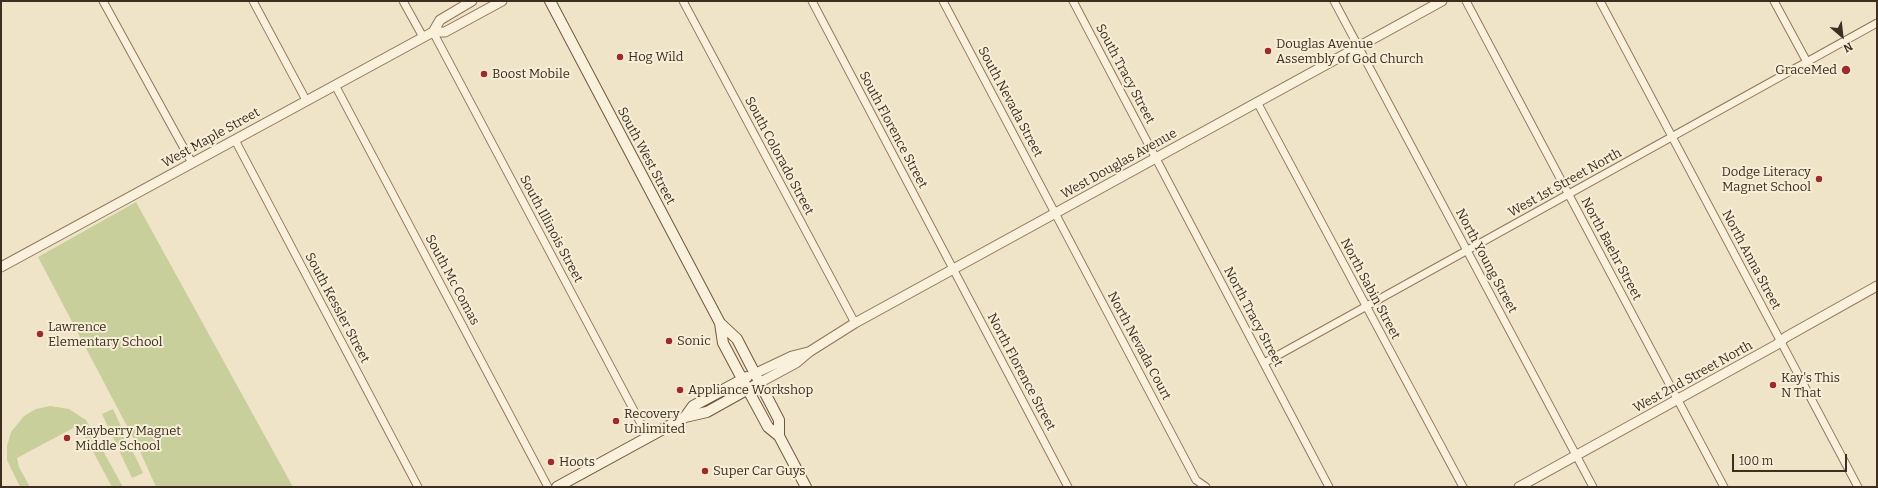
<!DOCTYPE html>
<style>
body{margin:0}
#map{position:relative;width:1878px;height:488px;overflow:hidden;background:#f0e4c8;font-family:Bitter,serif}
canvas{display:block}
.frame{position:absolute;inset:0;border:2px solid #3d2e20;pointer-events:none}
.north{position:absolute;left:1822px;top:16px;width:40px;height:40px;-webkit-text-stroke:3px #f7eed8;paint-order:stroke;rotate:152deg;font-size:11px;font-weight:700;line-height:16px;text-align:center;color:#3d2e20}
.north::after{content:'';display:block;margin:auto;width:14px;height:18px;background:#3d2e20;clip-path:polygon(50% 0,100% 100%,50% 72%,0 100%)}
.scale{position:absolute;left:1732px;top:454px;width:115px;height:18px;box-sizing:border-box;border:2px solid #3d2e20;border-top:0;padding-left:5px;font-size:12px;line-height:14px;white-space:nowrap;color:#3d2e20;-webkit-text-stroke:3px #f7eed8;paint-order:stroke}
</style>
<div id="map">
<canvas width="1878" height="488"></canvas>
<div class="frame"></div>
<div class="north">N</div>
<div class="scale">100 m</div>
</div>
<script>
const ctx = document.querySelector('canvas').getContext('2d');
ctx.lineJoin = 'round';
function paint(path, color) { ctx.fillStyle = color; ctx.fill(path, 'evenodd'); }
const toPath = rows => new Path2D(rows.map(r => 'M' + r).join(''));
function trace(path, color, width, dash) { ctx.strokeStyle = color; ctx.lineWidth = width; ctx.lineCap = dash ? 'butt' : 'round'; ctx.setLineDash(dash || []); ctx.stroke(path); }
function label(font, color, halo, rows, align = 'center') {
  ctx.font = font + ' Bitter,serif'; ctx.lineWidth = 4; ctx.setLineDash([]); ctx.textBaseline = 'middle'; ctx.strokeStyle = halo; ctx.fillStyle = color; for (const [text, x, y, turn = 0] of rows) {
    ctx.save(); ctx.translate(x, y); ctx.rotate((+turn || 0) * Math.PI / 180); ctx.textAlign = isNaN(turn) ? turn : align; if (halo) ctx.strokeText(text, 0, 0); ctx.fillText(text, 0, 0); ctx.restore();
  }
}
const green = toPath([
 [136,202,293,487,156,487,139,449,38,257],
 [50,406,69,409,86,420,123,487,112,487,83,433,77,426,17,458,19,467,30,487,20,487,7,460,7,446,11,432,24,416,36,409],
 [113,409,143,473,132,478,102,414]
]);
const minor = toPath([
 [103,1,192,163],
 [253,1,306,100],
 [403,1,423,37],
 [683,1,855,323],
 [812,1,1068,487],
 [943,1,1196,480,1206,487],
 [1073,1,1329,487],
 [1334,1,1593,487],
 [1466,1,1724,487],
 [1600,1,1858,487],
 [1774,1,1807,62],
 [433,32,648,437],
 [335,85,548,487],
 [1257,102,1463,487],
 [235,140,418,487],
 [1264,363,1877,23]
]);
const tertiary = toPath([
 [433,32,440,20,472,1],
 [1,267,433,32,445,32,502,1],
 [754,374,792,356,808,352],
 [759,383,796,363,809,352,855,323,1442,1],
 [1519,487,1776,345,1786,337,1877,286]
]);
const secondary = toPath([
 [550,1,720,323,723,343,748,390,768,427,779,436,806,487],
 [720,323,737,339,779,420,779,436],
 [685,417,693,406,747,377],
 [557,487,685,417,707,412,759,383]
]);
const markers = [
 [1268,51,4,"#9e2a2b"],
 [620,57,4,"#9e2a2b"],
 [1846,70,5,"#9e2a2b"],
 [484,74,4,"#9e2a2b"],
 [1819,179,4,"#9e2a2b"],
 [40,334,4,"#9e2a2b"],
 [669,341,4,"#9e2a2b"],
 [1773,385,4,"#9e2a2b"],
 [680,390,4,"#9e2a2b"],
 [616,421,4,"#9e2a2b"],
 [67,438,4,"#9e2a2b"],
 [551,462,4,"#9e2a2b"],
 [705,471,4,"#9e2a2b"]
];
const poiNames = [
 ["Douglas Avenue",1276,44],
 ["Assembly of God Church",1276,59],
 ["Hog Wild",628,57],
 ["GraceMed",1837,70,"right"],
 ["Boost Mobile",492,74],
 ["Dodge Literacy",1811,172,"right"],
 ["Magnet School",1811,187,"right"],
 ["Lawrence",48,327],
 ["Elementary School",48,342],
 ["Sonic",677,341],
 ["Kay's This",1781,378],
 ["N That",1781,393],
 ["Appliance Workshop",688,390],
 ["Recovery",624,414],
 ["Unlimited",624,429],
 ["Mayberry Magnet",75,431],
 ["Middle School",75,446],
 ["Hoots",559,462],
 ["Super Car Guys",713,471]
];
const streetNames = [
 ["South Tracy Street",1125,74,62],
 ["South Nevada Street",1010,102,62],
 ["South Florence Street",893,130,62],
 ["West Maple Street",211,138,-29],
 ["South West Street",646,156,62],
 ["South Colorado Street",779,156,62],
 ["West Douglas Avenue",1119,164,-29],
 ["West 1st Street North",1565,183,-29],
 ["South Illinois Street",551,229,62],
 ["North Baehr Street",1611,249,62],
 ["North Anna Street",1751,260,62],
 ["North Young Street",1486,261,62],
 ["South Mc Comas",452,280,62],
 ["North Sabin Street",1370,289,62],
 ["South Kessler Street",337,308,62],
 ["North Tracy Street",1253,317,62],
 ["North Nevada Court",1139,346,62],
 ["North Florence Street",1021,372,62],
 ["West 2nd Street North",1693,377,-29]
];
paint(green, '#c9cf9b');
trace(minor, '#8d765c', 9);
trace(tertiary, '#8d765c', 11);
trace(secondary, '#6f573f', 12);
trace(minor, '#faf1dc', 7);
trace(tertiary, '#faf1dc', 9);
trace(secondary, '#faf1dc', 10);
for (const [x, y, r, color] of markers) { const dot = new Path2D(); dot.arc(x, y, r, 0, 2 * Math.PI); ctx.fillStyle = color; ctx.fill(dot); trace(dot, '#f7eed8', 1.5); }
label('13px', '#3d2e20', '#f7eed8', poiNames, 'left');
label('13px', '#3d2e20', '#f7eed8', streetNames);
</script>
